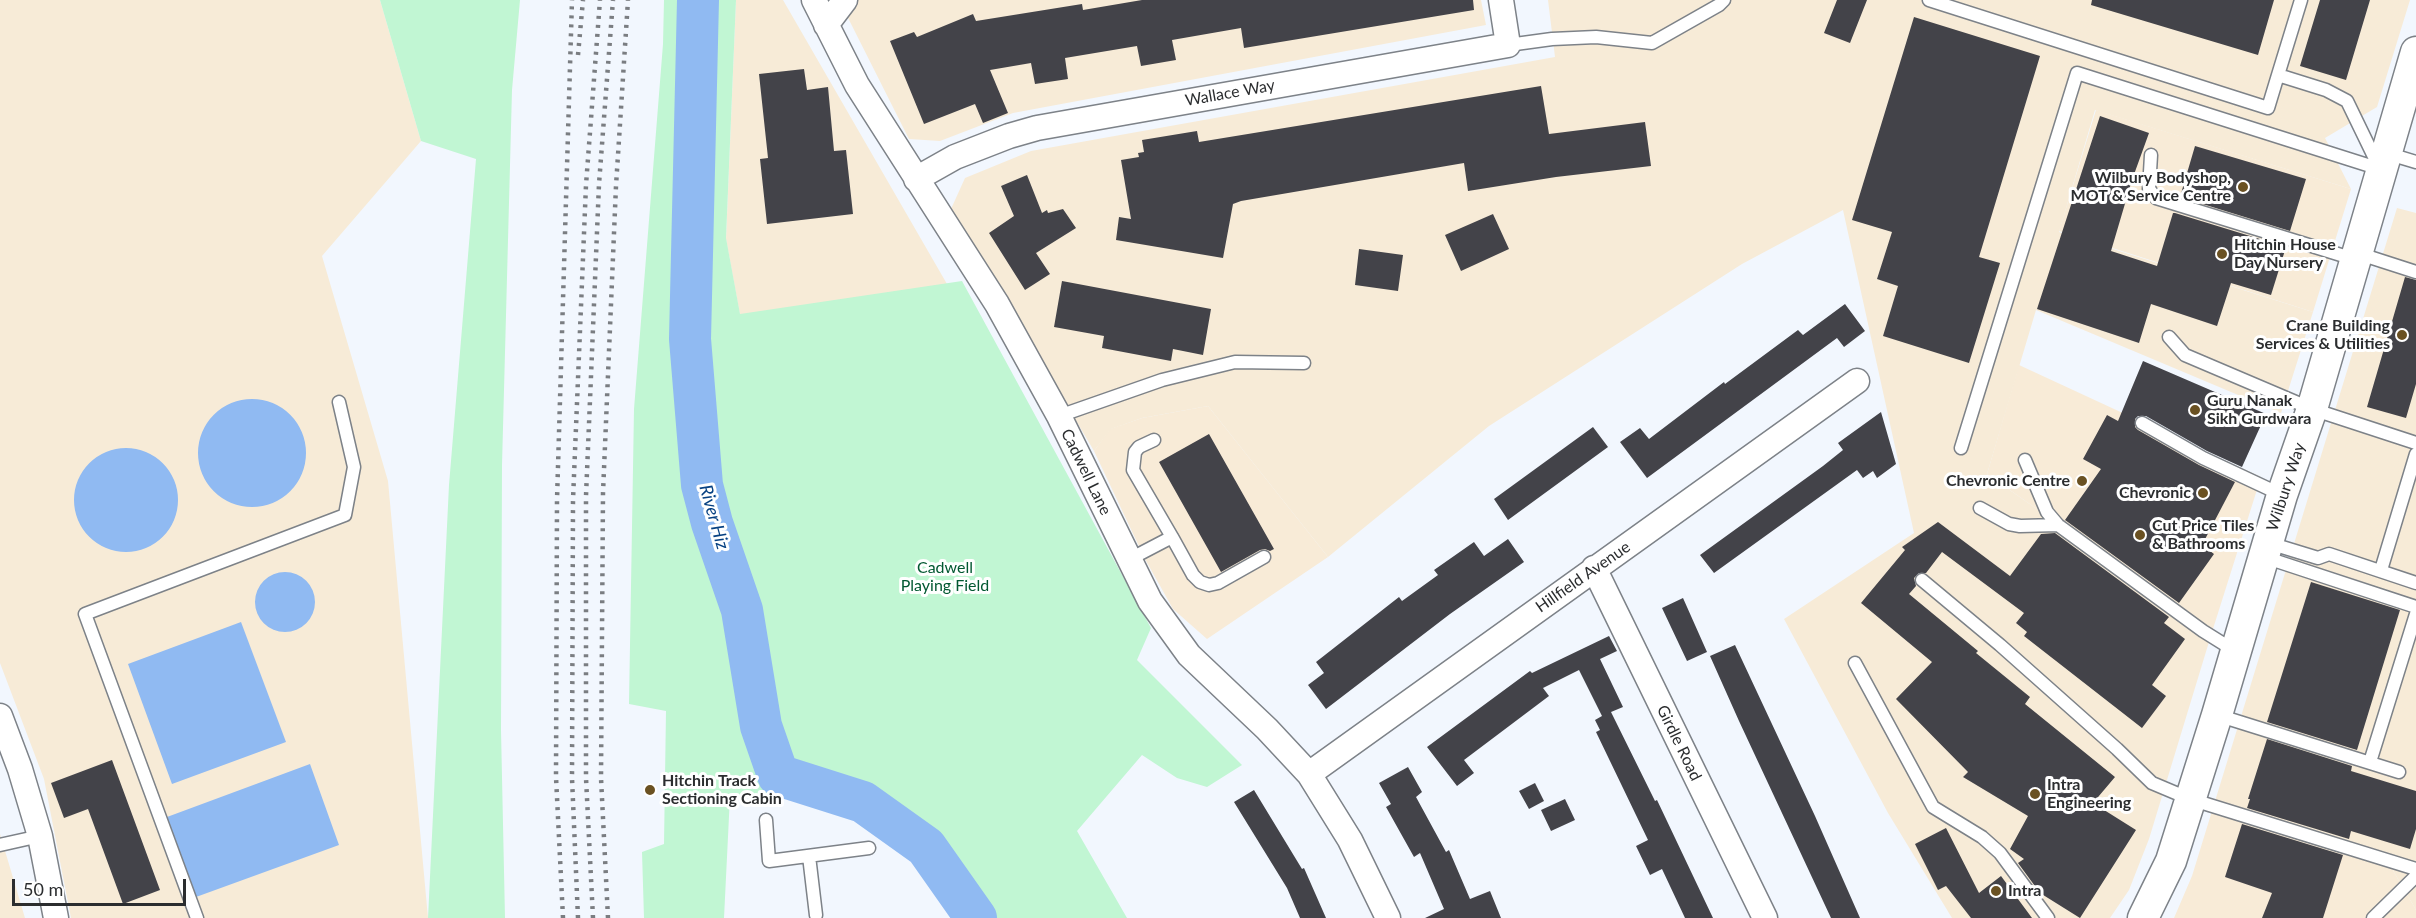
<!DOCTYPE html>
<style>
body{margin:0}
#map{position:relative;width:2416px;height:918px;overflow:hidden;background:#f2f7fe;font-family:Lato,sans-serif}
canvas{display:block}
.scale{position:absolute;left:12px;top:879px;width:174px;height:27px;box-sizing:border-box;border:3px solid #2b2d2f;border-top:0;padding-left:8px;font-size:18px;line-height:21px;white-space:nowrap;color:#2b2d2f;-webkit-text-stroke:4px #fff;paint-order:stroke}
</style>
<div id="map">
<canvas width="2416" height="918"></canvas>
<div class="scale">50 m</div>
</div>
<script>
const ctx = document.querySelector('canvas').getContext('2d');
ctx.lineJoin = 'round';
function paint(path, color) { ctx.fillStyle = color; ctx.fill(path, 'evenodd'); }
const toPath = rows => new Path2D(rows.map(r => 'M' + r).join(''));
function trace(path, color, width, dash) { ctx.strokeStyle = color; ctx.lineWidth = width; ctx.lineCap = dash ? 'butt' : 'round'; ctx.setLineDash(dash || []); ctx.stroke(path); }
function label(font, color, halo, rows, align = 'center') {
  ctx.font = font + ' Lato,sans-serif'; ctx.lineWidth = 6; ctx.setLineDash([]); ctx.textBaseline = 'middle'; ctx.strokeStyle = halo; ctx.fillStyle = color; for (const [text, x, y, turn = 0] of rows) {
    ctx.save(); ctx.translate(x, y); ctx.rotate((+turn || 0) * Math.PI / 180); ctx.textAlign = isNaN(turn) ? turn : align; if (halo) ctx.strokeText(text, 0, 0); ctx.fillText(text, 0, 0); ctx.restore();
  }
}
const commercial = toPath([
 [2096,110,2351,189,2313,312,2059,231],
 [2019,365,2261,477,2212,632,1987,474],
 [1208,406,1328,557,1207,639,1173,609,1145,559,1094,451,1110,429,1142,418],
 [2212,811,2391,867,2416,910,2416,918,2174,918,2192,876]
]);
const industrial = toPath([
 [0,0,380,0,421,141,322,256,388,481,428,918,71,918,44,779,0,663],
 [736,0,783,0,947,284,740,315,726,239],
 [839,0,1481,0,1486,25,1013,113,940,141,909,139],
 [1548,0,2410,0,2377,107,2325,138,2351,189,2095,110,2059,232,2313,312,2281,413,2036,310,1987,474,2212,632,2149,839,2129,890,2110,918,1952,918,1888,813,1784,619,1914,533,1843,210,1742,264,1489,426,1328,557,1208,406,1142,418,1111,429,1094,451,951,209,965,178,1031,151,1555,57],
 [2397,208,2416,213,2416,910,2391,867,2212,811],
 [0,834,25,918,0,918]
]);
const green = toPath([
 [380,0,520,0,512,90,502,465,501,730,505,918,428,918,449,485,476,159,421,141],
 [664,0,736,0,726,238,740,314,962,281,1151,628,1137,660,1242,765,1207,787,1177,778,1142,755,1077,831,1127,918,953,918,927,874,887,832,849,801,730,796,724,918,644,918,642,852,664,844,666,711,629,704,634,409,663,44]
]);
const water = toPath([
 '198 453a54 54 0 1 1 108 0a54 54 0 1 1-108 0Z',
 '74 500a52 52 0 1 1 104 0a52 52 0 1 1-104 0Z',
 '255 602a30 30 0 1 1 60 0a30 30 0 1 1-60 0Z',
 [241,622,286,742,172,784,128,664],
 [310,764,339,845,196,897,167,817]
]);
const river = toPath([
 [698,0,690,339,702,485,712,523,742,610,761,726,778,775,863,802,926,847,976,918]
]);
const building = toPath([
 [1142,0,1473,0,1474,10,1244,48,1241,28,1172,40,1176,60,1141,66,1137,46,1065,58,1068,79,1035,84,1031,63,990,70,1008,113,983,123,975,104,924,124,890,41,914,32,917,37,973,14,976,21,1082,4,1083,10],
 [1837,0,1867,0,1850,43,1824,33],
 [2092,0,2274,0,2258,55,2091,5],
 [2320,0,2370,0,2346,80,2300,66],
 [1914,17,2040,56,1979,257,2000,263,1969,363,1883,336,1898,286,1877,279,1892,232,1852,220],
 [804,69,807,90,828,87,834,151,846,150,853,214,767,224,760,159,768,158,759,74],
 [1541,86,1549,134,1645,122,1651,166,1556,177,1468,191,1464,163,1241,201,1233,204,1223,258,1116,240,1119,217,1131,219,1121,160,1139,157,1138,153,1144,152,1142,140,1197,131,1199,142],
 [2100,116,2149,133,2132,180,2111,251,2157,266,2173,213,2175,213,2286,247,2271,295,2231,283,2217,326,2151,304,2139,343,2037,309],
 [2195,146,2306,179,2290,231,2180,197],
 [1027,175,1042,213,1047,210,1048,213,1063,209,1076,228,1036,253,1050,274,1025,290,989,233,1014,216,1001,186],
 [1493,214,1509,249,1461,271,1445,235],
 [1359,249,1403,255,1398,291,1355,285],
 [2405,277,2416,280,2416,384,2406,418,2367,407],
 [1062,281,1211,309,1203,355,1173,349,1171,361,1102,348,1104,336,1054,327],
 [1845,304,1865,331,1844,347,1837,338,1647,478,1620,442,1640,428,1649,439,1724,382,1725,384,1798,330,1803,335],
 [2143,361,2266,414,2242,467,2207,451,2146,416,2138,416,2135,419,2135,427,2138,430,2199,465,2235,482,2202,545,2214,554,2179,603,2065,520,2101,469,2083,459,2107,415,2118,421],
 [1881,412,1896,464,1877,478,1873,471,1863,478,1857,470,1714,573,1700,555,1823,466,1843,450,1838,443],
 [1593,427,1608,447,1508,520,1494,499],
 [1209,434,1274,549,1270,551,1265,549,1260,550,1221,572,1159,462],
 [1938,522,2010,576,2041,534,2055,533,2169,617,2164,623,2185,639,2152,685,2166,696,2142,728,2024,636,2027,632,2016,623,2024,613,1942,552,1926,573,1919,573,1914,578,1916,586,1909,594,1978,651,1976,653,2030,697,2025,704,2115,777,2093,803,2136,830,2080,918,2040,893,2018,863,2024,859,2010,849,2028,816,1963,777,1968,772,1896,699,1932,662,1861,603,1905,550,1902,547],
 [1508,539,1524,562,1450,614,1326,709,1308,685,1324,673,1316,662,1399,597,1402,601,1438,575,1434,570,1474,542,1484,556],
 [2311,582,2400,610,2357,750,2267,722],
 [1683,598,1707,652,1687,661,1662,608],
 [1609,636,1617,651,1600,659,1623,707,1611,712,1655,801,1657,800,1713,918,1685,918,1662,869,1650,875,1636,846,1648,840,1596,732,1600,730,1595,720,1602,716,1579,670,1543,688,1549,696,1464,760,1474,773,1457,786,1427,747,1530,671,1532,673],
 [1735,645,1815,816,1860,918,1831,918,1739,721,1710,656],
 [2267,739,2352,766,2351,771,2416,791,2416,829,2410,849,2351,831,2349,839,2247,808,2250,799,2248,799],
 [112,760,160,890,123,904,88,809,64,818,51,783],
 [1408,767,1422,792,1416,797,1446,852,1449,850,1470,899,1490,891,1501,918,1425,918,1444,909,1420,853,1414,857,1386,807,1391,804,1379,783],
 [1535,783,1544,801,1529,809,1519,791],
 [1254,790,1302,869,1304,868,1326,918,1300,918,1287,888,1234,802],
 [1565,799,1575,820,1551,831,1541,810],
 [2242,824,2343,855,2323,918,2262,918,2272,893,2225,877],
 [1946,828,1979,893,2001,876,2032,918,1971,918,1946,886,1938,890,1915,844]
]);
const service = toPath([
 [1929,0,2268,108,2278,75],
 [2301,0,2278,75,2326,90,2347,101,2378,165],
 [1508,45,1552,39,1596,37,1652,43,1719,5,1724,0],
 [2386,153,2416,162],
 [2151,155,2149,189,2156,198,2354,259],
 [2357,253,2416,272],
 [2169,337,2185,355,2312,409,2416,443],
 [1059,416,1162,380,1235,362,1304,363],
 [2142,423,2203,458,2282,495],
 [1961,448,2077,73,2380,169],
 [2025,460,2047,512,2058,525,2203,631,2235,651],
 [1980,508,2009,524,2020,526,2058,525],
 [1172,537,1193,575,1200,582,1209,585,1218,583,1264,557],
 [2269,543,2318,558,2329,554,2416,583],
 [2264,557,2416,607],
 [1128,560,1172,537,1133,470,1135,452,1139,447,1154,440],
 [2381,570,2416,454],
 [1922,580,2000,645,2117,749,2152,783,2190,799,2416,869],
 [1855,663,1933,807,1982,837,2000,853,2048,918],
 [2217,715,2399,772],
 [2370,762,2416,614],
 [766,820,769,861,869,848],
 [0,845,40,836],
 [809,856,816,915],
 [197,918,85,614,345,515,354,467,339,402],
 [2373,918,2416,876]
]);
const minor = toPath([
 [814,0,857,85,997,304,1059,416,1150,601,1189,655,1267,729,1309,774,1350,840,1388,918],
 [826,25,845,0],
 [916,179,955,157,1009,136,1037,128,1508,45,1501,0],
 [1594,568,1765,918],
 [0,716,20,769,40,836,56,918],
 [1309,774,1857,381]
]);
const tertiary = toPath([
 [2143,918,2171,861,2217,715,2282,495,2312,409,2416,52]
]);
const rail = toPath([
 [578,55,583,0],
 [563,918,556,777,557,500,572,0],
 [578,918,572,778,573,500,586,185,600,0],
 [593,918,586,778,586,496,599,184,613,0],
 [608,918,601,778,603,493,616,186,628,0]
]);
const markers = [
 [2243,187,6,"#6a5122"],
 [2222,254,6,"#6a5122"],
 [2402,335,6,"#6a5122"],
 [2195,410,6,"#6a5122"],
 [2082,481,6,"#6a5122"],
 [2203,493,6,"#6a5122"],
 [2140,535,6,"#6a5122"],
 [650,790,6,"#6a5122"],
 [2035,794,6,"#6a5122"],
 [1996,891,6,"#6a5122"]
];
const streetNames = [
 ["Wallace Way",1230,93,-10],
 ["Cadwell Lane",1086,472,64],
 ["Wilbury Way",2286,487,-72],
 ["Hillfield Avenue",1583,577,-35],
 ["Girdle Road",1679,743,64]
];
const poiNames = [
 ["Wilbury Bodyshop,",2231,178,"right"],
 ["MOT & Service Centre",2231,196,"right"],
 ["Hitchin House",2234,245],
 ["Day Nursery",2234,263],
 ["Crane Building",2390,326,"right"],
 ["Services & Utilities",2390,344,"right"],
 ["Guru Nanak",2207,401],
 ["Sikh Gurdwara",2207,419],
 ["Chevronic Centre",2070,481,"right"],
 ["Chevronic",2191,493,"right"],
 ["Cut Price Tiles",2152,526],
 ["& Bathrooms",2152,544],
 ["Hitchin Track",662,781],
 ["Sectioning Cabin",662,799],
 ["Intra",2047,785],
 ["Engineering",2047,803],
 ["Intra",2008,891]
];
const parkNames = [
 ["Cadwell",945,568],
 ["Playing Field",945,586]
];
const waterNames = [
 ["River Hiz",714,517,74]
];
paint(commercial, '#f8ebd7');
paint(industrial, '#f7ebd7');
paint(green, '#c1f6d3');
paint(water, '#90baf2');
trace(river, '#90baf2', 42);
paint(building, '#434349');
trace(service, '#7d8288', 15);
trace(minor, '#7d8288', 27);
trace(tertiary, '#7d8288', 33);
trace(service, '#fff', 12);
trace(minor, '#fff', 24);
trace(tertiary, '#fff', 30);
trace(rail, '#7a7d81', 4.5, [3, 6]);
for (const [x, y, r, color] of markers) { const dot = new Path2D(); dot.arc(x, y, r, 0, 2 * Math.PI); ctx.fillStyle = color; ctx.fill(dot); trace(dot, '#fff', 2); }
label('16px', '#2b2d2f', '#fff', streetNames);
label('bold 16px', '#2b2d2f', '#fff', poiNames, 'left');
label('16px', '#025831', '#fff', parkNames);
label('italic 18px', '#074182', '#fff', waterNames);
</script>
